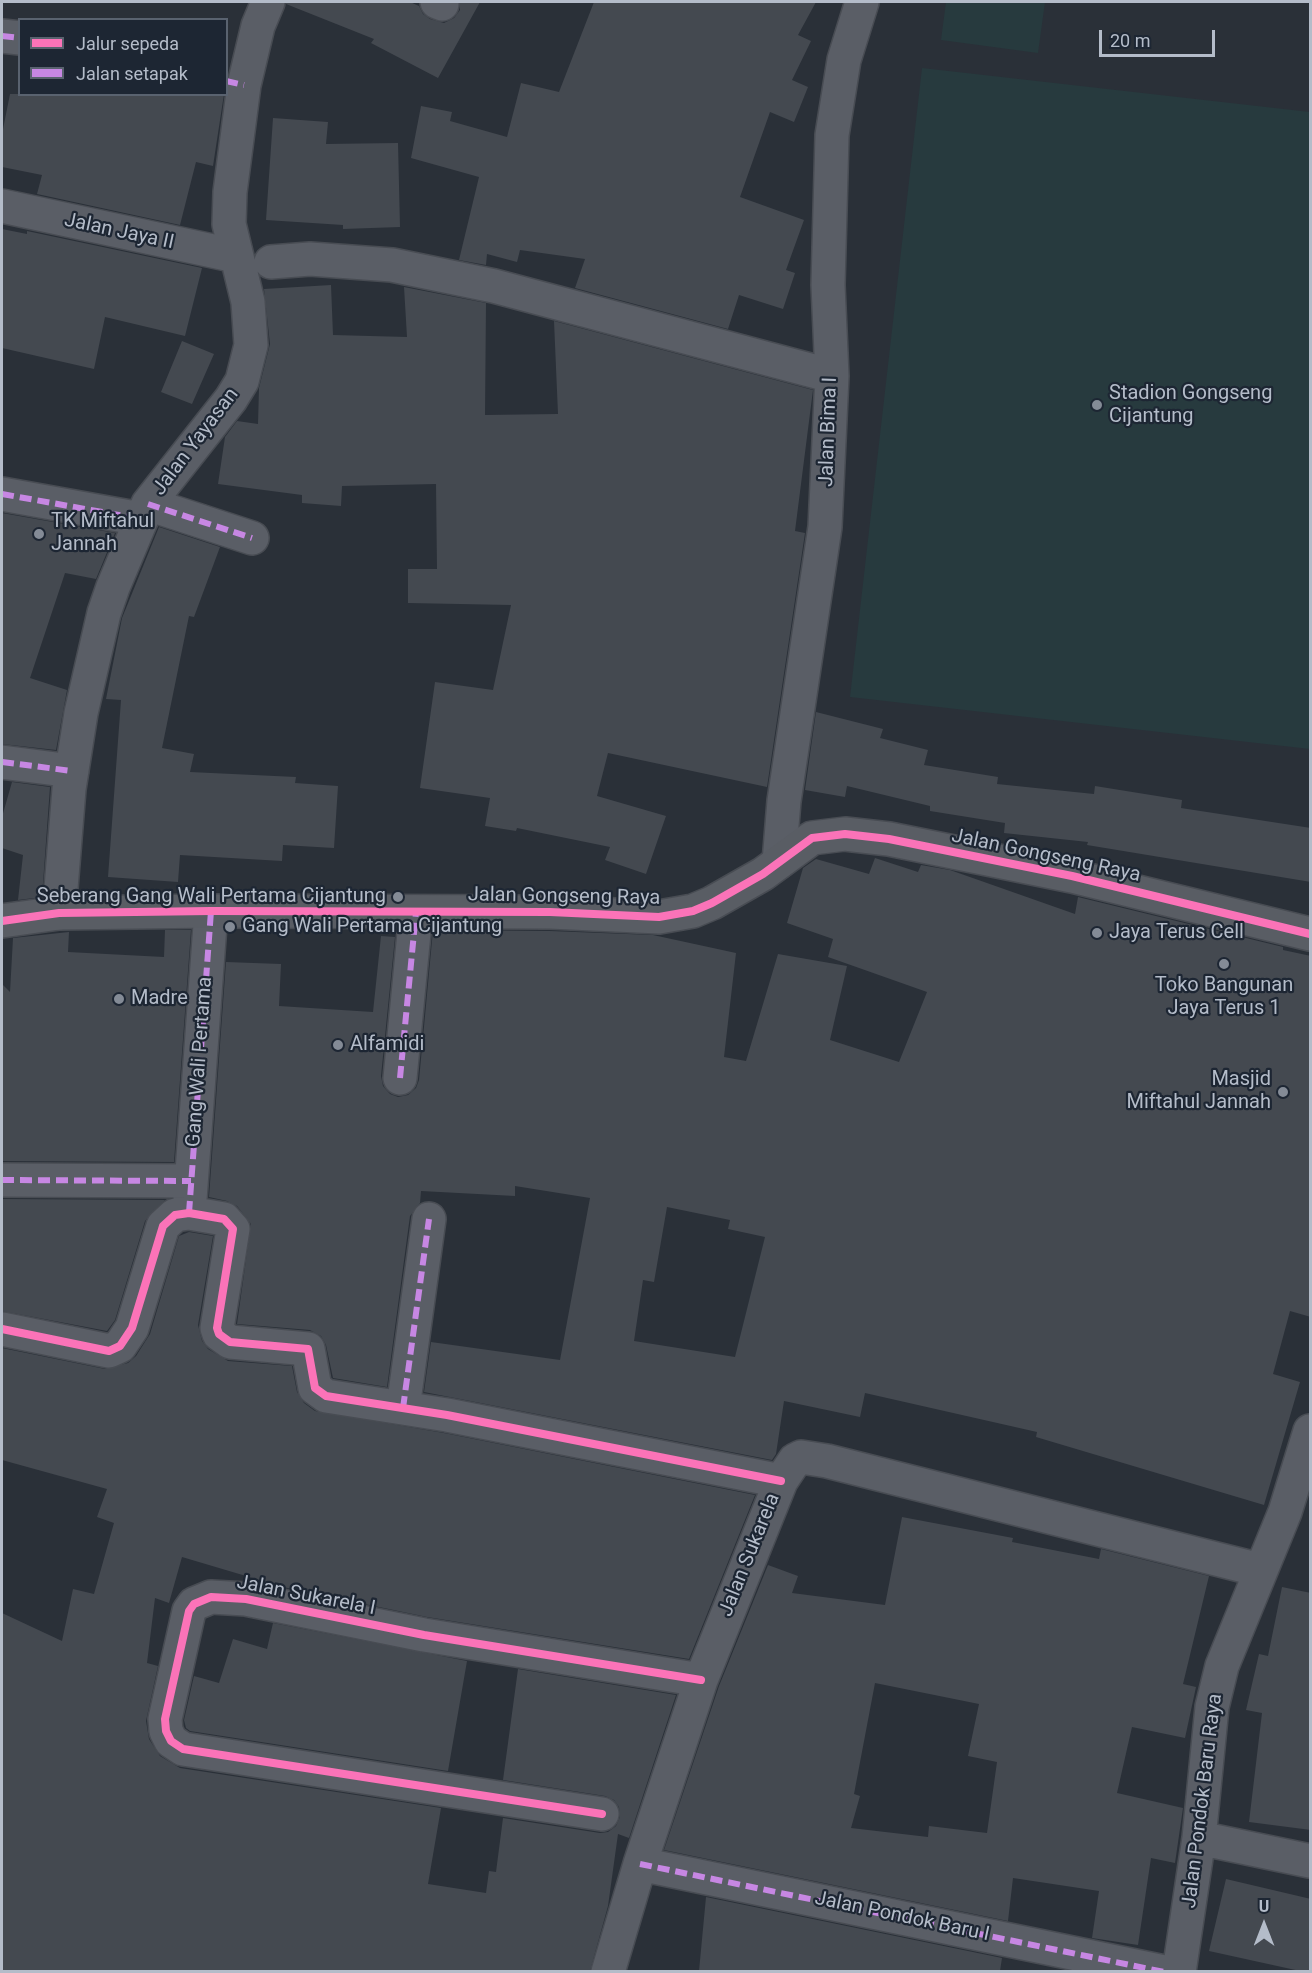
<!DOCTYPE html>
<style>
body{margin:0}
#map{position:relative;width:1312px;height:1973px;overflow:hidden;background:#2a3038;font-family:Roboto,sans-serif}
canvas{display:block}
.frame{position:absolute;inset:0;border:3px solid #b4bcc9;pointer-events:none}
.legend{position:absolute;left:18px;top:18px;width:210px;height:78px;box-sizing:border-box;background:#1d2633;border:2px solid #59626f;margin:0;padding:8px 10px;list-style:none;font-size:18px;color:#b4bcc9}
.legend li{display:flex;align-items:center;gap:12px;height:30px}
.legend b{width:30px;border:2px solid #59626f}
.north{position:absolute;left:1234px;top:1895px;width:60px;height:60px;-webkit-text-stroke:4px #1d2633;paint-order:stroke;rotate:0deg;font-size:16px;font-weight:700;line-height:24px;text-align:center;color:#b4bcc9}
.north::after{content:'';display:block;margin:auto;width:21px;height:27px;background:#b4bcc9;clip-path:polygon(50% 0,100% 100%,50% 72%,0 100%)}
.scale{position:absolute;left:1099px;top:30px;width:116px;height:27px;box-sizing:border-box;border:3px solid #b4bcc9;border-top:0;padding-left:8px;font-size:18px;line-height:21px;white-space:nowrap;color:#b4bcc9;-webkit-text-stroke:4px #1d2633;paint-order:stroke}
</style>
<div id="map">
<canvas width="1312" height="1973"></canvas>
<div class="frame"></div>
<ul class="legend">
<li><b style="height:8px;background:#fb73b8"></b>Jalur sepeda</li>
<li><b style="height:8px;background:#c787e3"></b>Jalan setapak</li>
</ul>
<div class="north">U</div>
<div class="scale">20 m</div>
</div>
<script>
const ctx = document.querySelector('canvas').getContext('2d');
ctx.lineJoin = 'round';
function paint(path, color) { ctx.fillStyle = color; ctx.fill(path, 'evenodd'); }
const toPath = rows => new Path2D(rows.map(r => 'M' + r).join(''));
function trace(path, color, width, dash) { ctx.strokeStyle = color; ctx.lineWidth = width; ctx.lineCap = dash ? 'butt' : 'round'; ctx.setLineDash(dash || []); ctx.stroke(path); }
function label(font, color, halo, rows, align = 'center') {
  ctx.font = font + ' Roboto,sans-serif'; ctx.lineWidth = 4.5; ctx.setLineDash([]); ctx.textBaseline = 'middle'; ctx.strokeStyle = halo; ctx.fillStyle = color; for (const [text, x, y, turn = 0] of rows) {
    ctx.save(); ctx.translate(x, y); ctx.rotate((+turn || 0) * Math.PI / 180); ctx.textAlign = isNaN(turn) ? turn : align; if (halo) ctx.strokeText(text, 0, 0); ctx.fillText(text, 0, 0); ctx.restore();
  }
}
const green = toPath([
 [946,2,1045,2,1038,53,941,40],
 [922,68,1310,112,1310,749,850,697]
]);
const building = toPath([
 [286,2,410,2,419,6,423,14,430,19,444,23,454,18,460,10,460,2,480,2,438,78,371,43,374,39,286,4],
 [594,2,816,2,798,35,811,41,792,80,808,87,794,122,770,112,740,197,804,220,786,270,795,273,783,309,739,295,728,329,575,288,585,259,520,250,517,262,487,254,486,265,459,260,479,177,411,158,421,106,452,112,450,121,507,137,521,83,559,92],
 [10,94,224,94,213,166,196,162,180,225,37,194,42,175,2,167,2,134],
 [273,118,328,122,326,144,398,143,400,227,343,229,343,225,266,220],
 [2,229,27,234,27,231,202,268,185,336,105,317,94,369,2,348],
 [331,285,333,335,407,337,404,287,486,303,485,415,558,414,554,321,813,390,795,531,805,533,767,787,608,753,597,796,666,816,646,874,605,860,610,847,517,828,516,831,485,826,490,798,420,788,435,682,493,690,511,605,408,603,408,569,437,569,436,484,342,486,341,506,302,503,302,495,218,484,225,437,237,421,258,424,259,388,270,344,264,289],
 [182,341,214,354,192,404,161,392],
 [2,513,115,533,96,579,65,573,30,678,67,690,56,750,2,744],
 [159,527,220,547,194,617,189,616,162,748,194,754,190,772,296,777,295,783,338,786,334,848,283,845,282,861,180,855,178,882,108,877,121,700,106,699,122,618],
 [816,712,883,729,880,738,928,750,924,765,998,777,997,784,1094,794,1095,786,1182,800,1181,808,1311,828,1311,882,1087,845,1088,842,1004,833,1005,823,930,811,930,806,847,786,845,797,805,790],
 [12,782,50,787,42,897,18,900,23,855,2,848,2,817],
 [875,858,918,872,921,865,950,870,1075,914,1078,897,1283,947,1283,950,1311,956,1311,1317,1290,1311,1273,1374,1300,1382,1264,1505,1036,1437,1037,1432,865,1393,860,1417,784,1401,776,1454,772,1460,424,1392,431,1342,560,1360,590,1198,515,1186,515,1196,421,1191,420,1203,410,1216,387,1387,333,1378,326,1345,321,1336,310,1330,237,1324,251,1224,237,1206,227,1201,209,1197,226,962,281,964,279,1006,373,1012,381,936,395,937,381,1076,383,1086,390,1094,398,1097,408,1095,416,1088,419,1080,433,930,550,931,653,935,736,953,724,1057,746,1061,778,954,847,966,830,1040,899,1062,927,992,828,957,833,939,787,923,803,868,816,859,869,874],
 [667,1207,730,1220,728,1229,765,1237,735,1357,634,1341,643,1280,654,1282],
 [165,930,191,930,174,1162,2,1161,2,984,10,992,13,938,69,932,68,952,164,957],
 [2,1199,165,1200,145,1221,115,1320,107,1331,2,1311],
 [189,1232,213,1236,198,1325,202,1341,208,1349,228,1361,292,1366,297,1392,304,1403,315,1411,444,1433,755,1495,689,1659,427,1617,283,1587,182,1557,169,1603,155,1598,147,1663,158,1666,146,1721,149,1739,160,1756,180,1768,441,1808,428,1884,486,1893,489,1871,496,1872,503,1818,600,1833,608,1832,616,1826,620,1817,619,1807,614,1800,605,1796,503,1780,518,1669,676,1695,629,1838,618,1834,608,1906,590,1971,2,1971,2,1613,62,1641,73,1589,94,1594,114,1523,97,1517,107,1489,2,1460,2,1348,105,1369,128,1363,136,1356,150,1334,179,1236],
 [902,1517,1013,1538,1012,1542,1099,1559,1101,1549,1209,1576,1183,1684,1196,1687,1185,1738,1132,1727,1117,1793,1183,1808,1175,1863,1151,1858,1138,1945,1092,1938,1099,1891,1013,1878,1008,1921,664,1850,719,1686,768,1565,798,1576,792,1593,885,1605],
 [875,1683,979,1704,968,1756,997,1762,987,1833,929,1826,928,1837,851,1828,860,1796,854,1794],
 [1282,1587,1311,1593,1311,1830,1249,1822,1262,1713,1246,1710,1259,1654,1268,1656],
 [273,1623,467,1661,448,1771,190,1731,186,1728,184,1720,194,1676,219,1683,233,1639,267,1649],
 [1226,1879,1311,1899,1311,1971,1300,1971,1209,1951],
 [706,1897,1002,1958,1000,1971,699,1971]
]);
const street = toPath([
 [437,2,442,4],
 [2,36,20,38],
 [2,206,236,256],
 [271,262,310,259,392,265,494,286,832,376],
 [2,494,141,519],
 [148,504,252,538],
 [2,762,72,771],
 [779,862,784,801,825,527,832,376,828,285,832,135,844,60,862,2],
 [59,913,69,789,81,713,104,613,113,587,148,504,231,399,242,381,251,345,248,302,229,224,230,192,244,85,258,26,268,2],
 [400,1078,416,912],
 [2,1180,191,1181],
 [189,1213,211,911],
 [2,1329,109,1351,120,1346,132,1328,163,1226,175,1215,189,1213,224,1219,233,1229,217,1328,219,1334,230,1342,308,1349,315,1388,326,1396,447,1415,781,1481],
 [403,1408,429,1219],
 [602,1814,183,1749,171,1741,166,1731,165,1719,189,1611,194,1604,211,1597,246,1599,424,1635,701,1680],
 [1199,1838,1310,1861],
 [640,1864,1164,1972],
 [608,1972,640,1864,701,1680,781,1481,795,1460,801,1457,827,1461,1260,1570],
 [1179,1972,1199,1838,1212,1707,1222,1666,1285,1512,1310,1431]
]);
const secondary = toPath([
 [2,921,59,913,211,911,550,912,659,917,693,911,712,903,763,874,812,838,845,834,889,839,1072,876,1310,934]
]);
const quiet = toPath([
 [2,36,20,38],
 [226,81,244,85],
 [2,494,141,519],
 [148,504,252,538],
 [2,762,72,771],
 [400,1078,416,912],
 [2,1180,191,1181],
 [189,1213,211,911],
 [403,1408,429,1219],
 [640,1864,1164,1972]
]);
const cycleway = toPath([
 [2,921,59,913,211,911,550,912,659,917,693,911,712,903,763,874,812,838,845,834,889,839,1072,876,1310,934],
 [2,1329,109,1351,120,1346,132,1328,163,1226,175,1215,189,1213,224,1219,233,1229,217,1328,219,1334,230,1342,308,1349,315,1388,326,1396,447,1415,781,1481],
 [602,1814,183,1749,171,1741,166,1731,165,1719,189,1611,194,1604,211,1597,246,1599,424,1635,701,1680]
]);
const markers = [
 [1097,405,6,"#848b96"],
 [39,534,6,"#848b96"],
 [398,897,6,"#848b96"],
 [230,927,6,"#848b96"],
 [1097,933,6,"#848b96"],
 [1224,964,6,"#848b96"],
 [119,999,6,"#848b96"],
 [338,1045,6,"#848b96"],
 [1283,1092,6,"#848b96"]
];
const streetNames = [
 ["Jalan Jaya II",119,232,12],
 ["Jalan Bima I",829,432,-88],
 ["Jalan Yayasan",196,442,-53],
 ["Jalan Gongseng Raya",1046,856,12],
 ["Jalan Gongseng Raya",564,897,1],
 ["Gang Wali Pertama",200,1062,-86],
 ["Jalan Sukarela",750,1555,-68],
 ["Jalan Sukarela I",306,1596,11],
 ["Jalan Pondok Baru Raya",1203,1801,-83],
 ["Jalan Pondok Baru I",902,1917,12]
];
const poiNames = [
 ["Stadion Gongseng",1109,394],
 ["Cijantung",1109,417],
 ["TK Miftahul",51,522],
 ["Jannah",51,545],
 ["Seberang Gang Wali Pertama Cijantung",386,897,"right"],
 ["Gang Wali Pertama Cijantung",242,927],
 ["Jaya Terus Cell",1109,933],
 ["Toko Bangunan",1224,986,"center"],
 ["Jaya Terus 1",1224,1009,"center"],
 ["Madre",131,999],
 ["Alfamidi",350,1045],
 ["Masjid",1271,1080,"right"],
 ["Miftahul Jannah",1271,1103,"right"]
];
paint(green, '#273a3e');
paint(building, '#444950');
trace(street, '#484c53', 36);
trace(secondary, '#484c53', 36);
trace(street, '#5a5e66', 33);
trace(secondary, '#595d64', 33);
trace(quiet, '#c787e3', 6, [12, 6]);
trace(cycleway, '#fb73b8', 8);
for (const [x, y, r, color] of markers) { const dot = new Path2D(); dot.arc(x, y, r, 0, 2 * Math.PI); ctx.fillStyle = color; ctx.fill(dot); trace(dot, '#1d2633', 2); }
label('20px', '#b4bcc9', '#1d2633', streetNames);
label('20px', '#b4bcc9', '#1d2633', poiNames, 'left');
</script>
